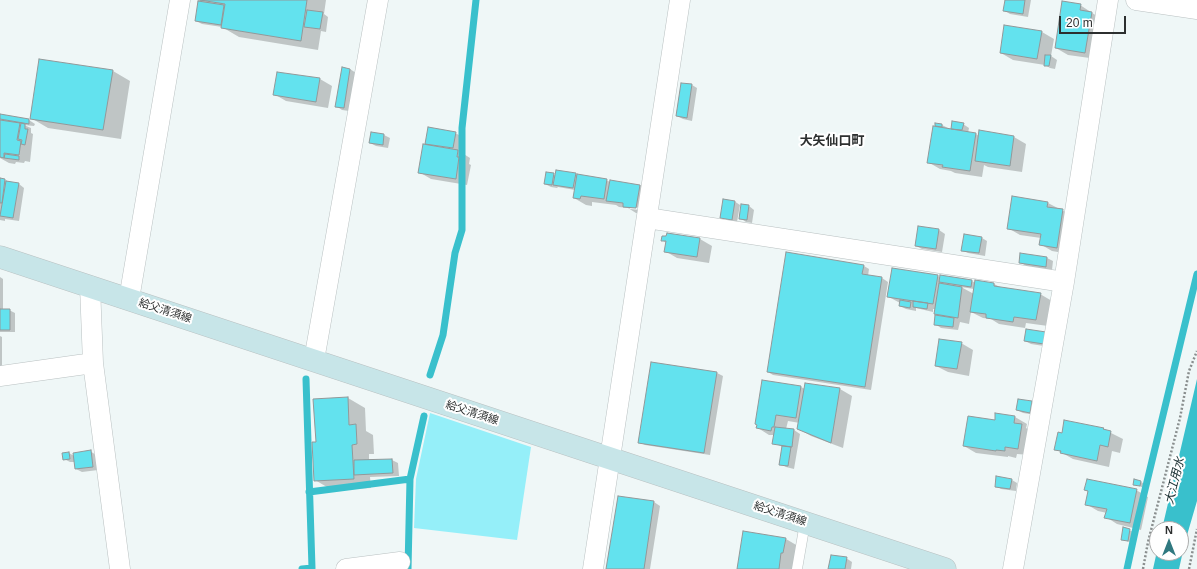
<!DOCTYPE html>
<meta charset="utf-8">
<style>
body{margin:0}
#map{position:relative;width:1197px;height:569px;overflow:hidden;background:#eff7f7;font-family:Helvetica,sans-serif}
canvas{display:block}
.north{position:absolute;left:1149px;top:521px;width:40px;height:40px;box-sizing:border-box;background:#fff;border:1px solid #abacac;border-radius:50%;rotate:0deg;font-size:11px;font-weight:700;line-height:16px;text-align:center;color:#2c2f2f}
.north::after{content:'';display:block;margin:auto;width:14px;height:18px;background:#307980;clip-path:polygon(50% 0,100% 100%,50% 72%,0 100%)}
.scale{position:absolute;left:1059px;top:16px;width:67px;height:18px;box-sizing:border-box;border:2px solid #2c2f2f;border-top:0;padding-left:5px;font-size:12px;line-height:14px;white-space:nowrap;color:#2c2f2f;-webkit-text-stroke:3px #fff;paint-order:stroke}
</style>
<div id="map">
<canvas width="1197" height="569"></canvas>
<div class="north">N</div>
<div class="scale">20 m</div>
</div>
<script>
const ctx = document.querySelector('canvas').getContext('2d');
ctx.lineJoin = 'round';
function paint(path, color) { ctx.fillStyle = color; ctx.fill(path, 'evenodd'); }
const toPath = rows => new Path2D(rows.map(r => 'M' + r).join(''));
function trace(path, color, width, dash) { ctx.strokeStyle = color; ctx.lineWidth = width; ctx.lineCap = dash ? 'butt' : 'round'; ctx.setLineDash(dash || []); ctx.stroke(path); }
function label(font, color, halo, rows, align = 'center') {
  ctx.font = font + ' Helvetica,"Noto Sans JP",sans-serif'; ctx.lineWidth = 4; ctx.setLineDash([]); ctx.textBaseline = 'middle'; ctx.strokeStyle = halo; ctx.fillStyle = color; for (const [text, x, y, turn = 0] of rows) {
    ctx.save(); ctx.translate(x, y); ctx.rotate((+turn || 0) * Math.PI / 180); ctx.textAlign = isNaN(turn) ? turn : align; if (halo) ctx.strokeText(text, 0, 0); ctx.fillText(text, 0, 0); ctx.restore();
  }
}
const green = toPath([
 [430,413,531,447,517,540,414,528,416,479]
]);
const water = toPath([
 [1197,379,1197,501,1185,542,1179,569,1153,569,1157,551,1157,553,1181,553,1181,529,1162,529]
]);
const shadow = toPath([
 [198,0,326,0,324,14,328,17,326,32,321,31,318,50,239,37,222,27,202,24,196,21],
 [1006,0,1031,0,1028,17,1010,14,1005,11],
 [1080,5,1103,20,1097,59,1068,55,1056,48],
 [1042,32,1054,39,1051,56,1057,60,1055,69,1050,68,1045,65,1013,60,1001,53],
 [350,69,356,73,349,111,342,110,336,106],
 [113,71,130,81,121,139,48,128,31,118],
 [320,79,332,86,328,108,286,101,274,94],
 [692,85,697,88,692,121,683,119,677,116],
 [0,115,29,120,35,124,34,126,24,125,31,128,31,133,33,134,30,162,25,161,24,163,16,162,15,164,9,163,0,158,0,121,2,121,0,120],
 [963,124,969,128,968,133,976,134,979,136,980,132,1014,137,1026,144,1022,172,988,167,984,165,982,177,955,173,951,171,940,169,928,162,941,129,936,125,942,125,948,128,947,130,958,131,952,128],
 [371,133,384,135,390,138,388,148,376,146,370,143],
 [455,133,461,136,459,151,470,158,469,164,471,165,467,185,431,179,419,172,431,146,426,143],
 [553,174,556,176,576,174,579,176,606,180,610,182,640,185,651,192,648,215,636,213,628,208,619,207,616,205,592,202,592,206,586,205,574,198,575,190,558,187,557,188,551,187,545,184],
 [628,206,641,208,641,210,630,209],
 [0,179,19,184,24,188,19,221,5,219,5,221,0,220],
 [734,201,740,205,737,222,727,220,721,217],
 [1048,203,1075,217,1069,254,1052,251,1040,244,1041,238,1020,235,1008,228],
 [749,206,754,210,752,223,746,222,740,218],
 [919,227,939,230,945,234,942,252,922,249,916,246],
 [668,234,700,239,712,246,709,263,677,258,665,251,666,243,662,240,667,237],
 [982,238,987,241,985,256,968,253,962,250],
 [1021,254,1047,258,1053,261,1052,270,1026,266,1020,262],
 [864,266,869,269,868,276,882,278,888,282,871,390,773,375,768,372],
 [938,276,941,278,972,281,975,283,994,284,1002,288,1040,294,1052,301,1048,326,1026,323,1025,328,999,324,991,319,983,318,971,312,969,324,960,322,958,330,941,328,935,324,940,316,935,313,936,309,933,309,933,312,916,308,916,311,906,309,900,306,900,303,889,297],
 [961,287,974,289,974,294],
 [0,277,3,279,3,310,9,310,15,313,15,332,0,332],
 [1027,330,1050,347,1031,344,1025,341],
 [0,336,2,337,2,367,0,367],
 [961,343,973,350,969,376,948,372,936,366],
 [652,363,717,373,723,376,710,455,645,445,639,442],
 [763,381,801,387,805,389,840,389,852,396,843,448,811,436,799,429,800,423,788,421,786,429,794,430,800,434,794,469,786,467,781,464,783,447,773,443,774,435,769,435,758,428],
 [348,398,365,408,366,431,373,435,374,454,369,454,369,461,392,460,398,463,399,476,370,477,371,488,332,490,315,480,317,443],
 [1032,402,1038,405,1036,415,1023,413,1017,410],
 [1015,417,1027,424,1026,428,1033,432,1030,455,1017,454,1016,458,1008,456,1008,457,976,453,964,446,995,421],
 [1107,431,1123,439,1120,453,1112,451,1109,467,1073,459,1055,449],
 [90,451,96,455,98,470,82,472,76,469,75,462,70,462,64,459,69,453,74,456],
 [1012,480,1017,483,1016,491,1001,489,996,486],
 [1141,482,1147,485,1146,489,1134,484],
 [1085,490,1136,490,1148,497,1141,530,1117,524,1106,517,1107,513,1098,511,1086,504,1089,492],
 [618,497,654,502,660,506,650,569,607,569],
 [1124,528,1136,533,1133,544,1122,539],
 [786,539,803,549,797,569,738,569],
 [846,558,852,562,851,569,829,569]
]);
const stream = toPath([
 [430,375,443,335,455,253,462,230,462,128,476,0],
 [309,492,410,479],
 [302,569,312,568,306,379],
 [408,569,410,479,424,416],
 [1127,569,1137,523,1197,274]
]);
const building = toPath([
 [200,0,307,0,301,41,221,28,225,4,200,0],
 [1005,0,1025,0,1023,14,1003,11,1005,0],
 [198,1,224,5,221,25,195,21,198,1],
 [1062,1,1081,4,1080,10,1092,12,1085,53,1055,48,1062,1],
 [307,10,323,12,320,29,304,27,307,10],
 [1004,25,1042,31,1037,59,1000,53,1004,25],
 [1045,55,1051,55,1049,66,1044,66,1045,55],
 [39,59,113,70,103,130,30,119,39,59],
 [342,67,350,69,344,108,335,107,342,67],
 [277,72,320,78,316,102,273,95,277,72],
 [681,83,692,84,687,118,676,116,681,83],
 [0,114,29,119,29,124,0,119,0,114],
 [0,120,20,123,17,140,21,141,19,155,4,153,4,158,0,157,0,120],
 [952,121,964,123,962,130,951,129,952,121],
 [21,123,25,124,25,129,28,129,25,145,21,144,22,140,18,139,21,123],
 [935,123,942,124,942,127,935,126,935,123],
 [933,126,976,133,970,171,942,167,943,165,927,163,933,126],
 [428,127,456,132,453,148,425,144,428,127],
 [979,130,1014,136,1010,166,975,161,979,130],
 [371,132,384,134,383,145,369,143,371,132],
 [423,144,458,150,457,157,459,157,456,179,418,173,423,144],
 [5,154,19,156,19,160,4,158,5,154],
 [556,170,576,173,573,188,553,185,556,170],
 [546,172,554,173,552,185,544,184,546,172],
 [577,174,607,179,604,199,581,196,580,199,573,198,577,174],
 [0,178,5,179,2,203,0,203,0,178],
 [610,180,640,185,636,208,623,207,623,203,606,201,610,180],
 [6,181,19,183,13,218,0,216,6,181],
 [1012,196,1048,202,1047,207,1063,209,1057,248,1039,245,1041,234,1007,229,1012,196],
 [723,199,735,201,732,220,720,218,723,199],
 [741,204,749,205,747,220,739,219,741,204],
 [918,226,939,229,936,249,915,246,918,226],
 [667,233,700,238,697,257,664,252,666,241,661,241,662,236,666,236,667,233],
 [964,234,982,237,979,253,961,251,964,234],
 [786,252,864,265,862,274,882,277,865,387,767,372,786,252],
 [1020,253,1047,257,1046,267,1019,263,1020,253],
 [892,268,938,275,933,304,887,297,892,268],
 [940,275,972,280,971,287,939,282,940,275],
 [975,280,994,283,994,286,1041,293,1036,320,1014,317,1013,322,986,318,986,314,970,312,975,280],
 [939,283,962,287,958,318,934,314,939,283],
 [900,300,911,302,910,308,899,306,900,300],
 [913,301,928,303,927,309,913,307,913,301],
 [0,309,10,309,10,330,0,330,0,309],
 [935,315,954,318,953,327,934,325,935,315],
 [1026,329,1046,332,1044,344,1024,341,1026,329],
 [939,339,962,342,957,369,935,366,939,339],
 [651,362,717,372,704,453,638,443,651,362],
 [762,380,801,386,796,418,776,415,774,427,772,427,771,431,756,428,757,425,755,424,762,380],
 [805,383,840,388,831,443,797,429,805,383],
 [348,397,349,425,356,424,357,444,352,445,354,479,314,481,312,442,316,442,313,399,348,397],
 [1018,399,1032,401,1030,413,1016,410,1018,399],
 [995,413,1015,416,1014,423,1022,424,1018,449,1005,447,1005,451,996,450,996,451,963,446,968,416,995,420,995,413],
 [1064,420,1104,428,1103,429,1111,431,1108,447,1100,445,1097,461,1060,453,1061,451,1054,450,1058,432,1062,433,1064,420],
 [775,427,794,429,792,447,772,444,775,427],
 [782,446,791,447,788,466,779,465,782,446],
 [91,450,93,467,75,469,73,453,91,450],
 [69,452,70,459,63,460,62,453,69,452],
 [392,459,393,473,354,475,354,460,392,459],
 [996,476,1012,479,1010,489,995,487,996,476],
 [1087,479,1137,489,1130,523,1104,518,1107,509,1085,505,1088,491,1084,490,1087,479],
 [1134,479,1141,481,1140,486,1133,485,1134,479],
 [618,496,654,501,644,569,606,569,618,496],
 [1123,527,1130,529,1128,541,1121,540,1123,527],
 [743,531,786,538,783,553,781,553,779,569,737,569,743,531],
 [831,555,847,557,845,569,828,569,831,555]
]);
const path = toPath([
 [1143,569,1148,542,1180,418,1189,371,1197,351],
 [1189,569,1197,529]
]);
const service = toPath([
 [797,569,805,523]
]);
const minor = toPath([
 [1136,0,1197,9],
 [647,218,1064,282],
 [90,286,93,363,120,569],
 [129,299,180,0],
 [314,360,378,0],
 [0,376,93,363],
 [346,569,400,562],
 [593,569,680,0],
 [1013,569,1064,282,1108,0]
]);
const secondary = toPath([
 [0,257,945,569]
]);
const streetNames = [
 ["給父清須線",165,311,18],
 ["給父清須線",472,413,18],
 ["給父清須線",780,514,18]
];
const waterNames = [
 ["大江用水",1175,481,-76]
];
const quarterNames = [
 ["大矢仙口町",832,141]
];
paint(green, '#95eff9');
paint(water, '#39c0cc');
paint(shadow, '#0003');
trace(stream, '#39c0cc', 7);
paint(building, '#63e2ee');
trace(building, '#929899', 1);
trace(service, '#b9c0c1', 11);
trace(minor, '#b9c0c1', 21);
trace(secondary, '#b9c0c1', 23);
trace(path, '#898e8e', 2.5, [2, 2]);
trace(service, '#fff', 10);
trace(minor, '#fff', 20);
trace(secondary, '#c7e5e8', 22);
label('11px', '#2c2f2f', '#fff', streetNames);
label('italic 12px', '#182e30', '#fff', waterNames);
label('bold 13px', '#2c2f2f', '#fff', quarterNames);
</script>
